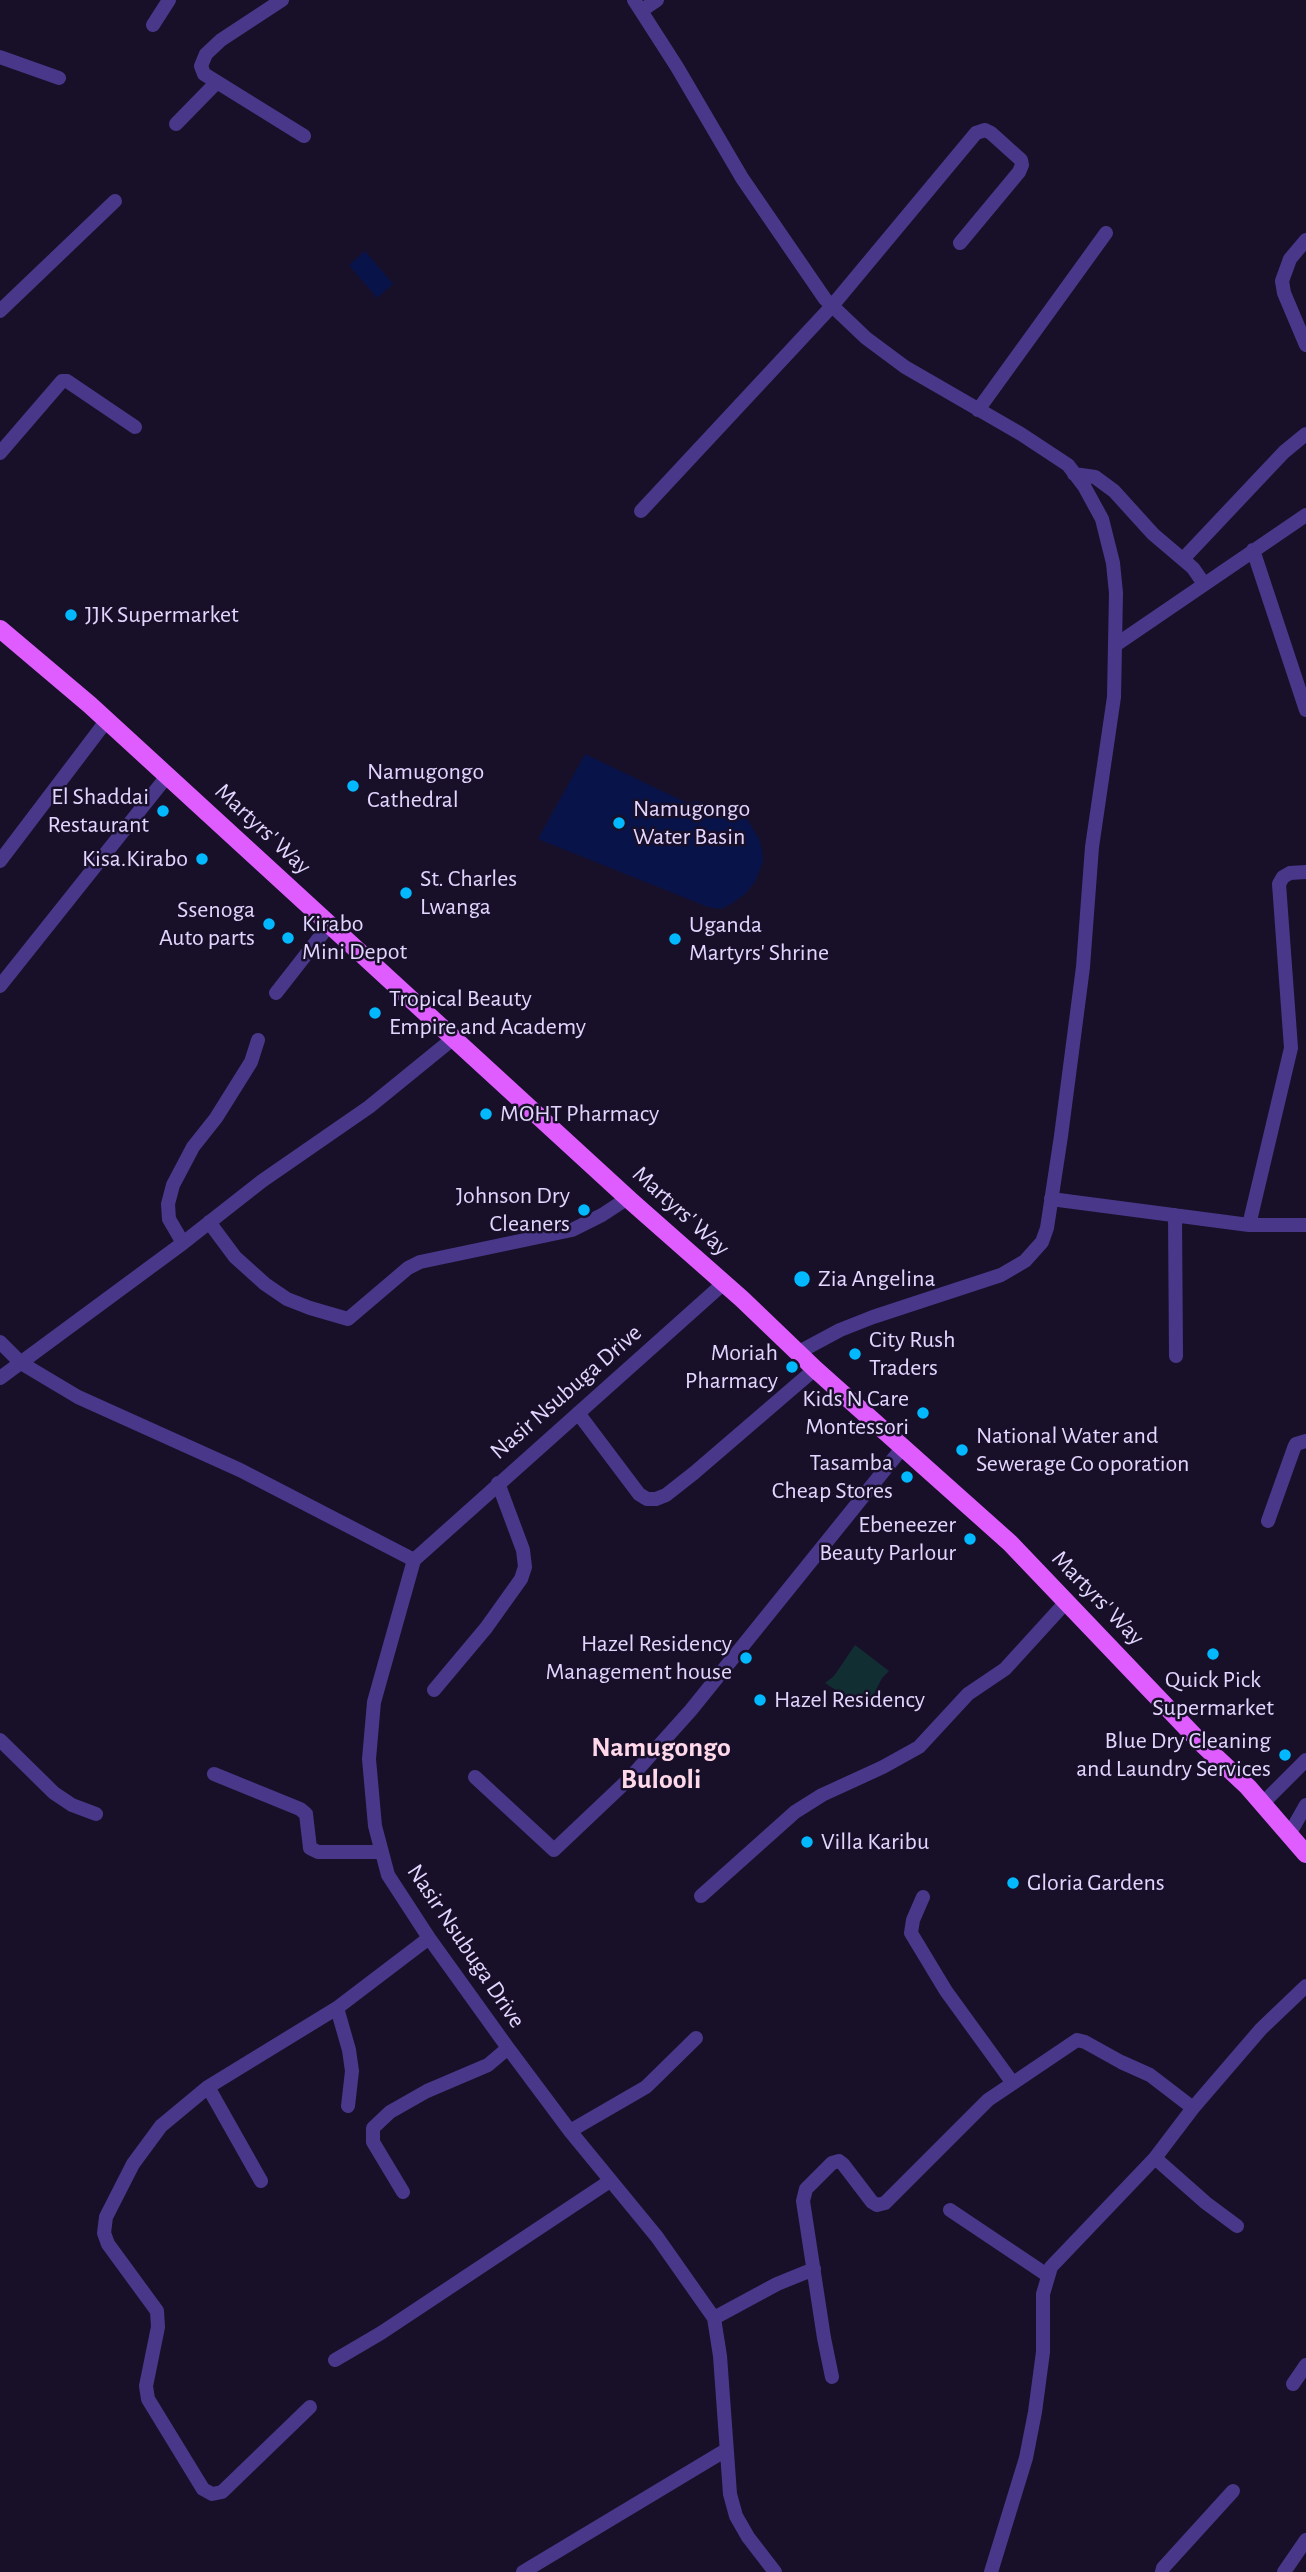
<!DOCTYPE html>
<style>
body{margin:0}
canvas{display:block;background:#180f29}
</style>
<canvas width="1306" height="2572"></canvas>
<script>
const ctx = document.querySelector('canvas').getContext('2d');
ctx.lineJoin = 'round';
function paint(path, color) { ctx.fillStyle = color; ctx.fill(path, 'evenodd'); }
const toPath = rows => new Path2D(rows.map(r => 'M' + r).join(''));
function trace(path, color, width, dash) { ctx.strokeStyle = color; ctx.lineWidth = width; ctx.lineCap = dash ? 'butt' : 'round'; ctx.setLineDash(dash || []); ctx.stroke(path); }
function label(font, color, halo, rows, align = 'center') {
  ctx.font = font + ' "Alegreya Sans",sans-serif'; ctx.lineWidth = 5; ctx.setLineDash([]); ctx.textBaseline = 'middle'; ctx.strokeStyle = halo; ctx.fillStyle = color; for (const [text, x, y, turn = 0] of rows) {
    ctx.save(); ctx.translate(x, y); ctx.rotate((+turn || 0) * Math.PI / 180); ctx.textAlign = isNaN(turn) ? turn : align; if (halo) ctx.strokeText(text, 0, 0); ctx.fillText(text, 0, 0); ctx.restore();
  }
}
const green = toPath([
 [855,1645,889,1671,882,1678,866,1710,825,1683,834,1676]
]);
const water = toPath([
 [365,251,393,284,377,298,349,265],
 [585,754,691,805,693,801,728,807,730,819,747,819,759,839,762,849,763,862,755,882,745,894,731,904,721,909,708,907,538,839]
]);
const minor = toPath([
 [282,0,221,40,206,54,201,66,204,74,304,136],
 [634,0,677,67,742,178,825,299,866,338,905,367,1021,434,1068,465,1084,486,1102,519,1113,563,1116,593,1114,697,1092,847,1083,967,1061,1136,1047,1228,1042,1242,1025,1261,1001,1275,873,1317,840,1330,799,1352],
 [641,11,657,0],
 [153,25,169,0],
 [0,57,59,78],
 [176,124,217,82],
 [1306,240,1290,259,1282,281,1284,293,1306,345],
 [0,311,115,201],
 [978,410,1106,233],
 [0,453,62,381,67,381,135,427],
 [1074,474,1095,477,1114,491,1153,534,1193,568,1204,584],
 [641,511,832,306,976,133,985,130,991,133,1021,160,1022,165,1019,172,960,243],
 [1253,550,1306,710],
 [1183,559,1284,452,1306,434],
 [1117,644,1306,515],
 [0,861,107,720],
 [0,986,168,775],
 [276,993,330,924],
 [1051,1199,1249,1225,1306,1225],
 [1175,1215,1176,1356],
 [209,1222,235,1257,265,1284,287,1299,310,1308,348,1319,408,1268,420,1262,572,1230,602,1215,628,1198],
 [1249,1225,1291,1048,1279,884,1283,877,1290,873,1306,872],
 [183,1243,169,1219,168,1204,173,1185,193,1147,216,1118,251,1062,258,1040],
 [724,1283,414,1560,374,1702,369,1759,375,1826,388,1875,429,1938,508,2048,570,2131,657,2237,714,2318,720,2356,730,2494,736,2516,748,2537,775,2572],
 [0,1342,21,1363,78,1397,240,1470,414,1560],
 [0,1378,183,1243,262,1181,369,1107,455,1037],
 [578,1413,639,1494,647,1499,656,1499,666,1495,694,1473,815,1369],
 [1268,1521,1294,1448,1296,1444,1306,1441],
 [434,1690,486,1628,521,1579,525,1567,523,1550,498,1483],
 [0,1740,54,1793,72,1805,96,1814],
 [214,1774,300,1809,306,1814,310,1848,318,1852,381,1852],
 [475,1777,554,1850,630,1778,691,1710,903,1447],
 [1262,1804,1306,1760],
 [1290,1833,1306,1805],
 [701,1896,795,1812,822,1795,883,1767,919,1747,968,1694,1005,1669,1067,1601],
 [923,1897,913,1920,911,1933,946,1991,1012,2082],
 [337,2008,349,2050,352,2071,348,2106],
 [208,2087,261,2181],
 [570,2131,646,2087,696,2038],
 [1155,2158,1206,2203,1237,2226],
 [403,2192,373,2142,373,2128,390,2112,427,2091,488,2065,508,2048],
 [950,2210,1047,2275],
 [714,2318,777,2284,814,2269],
 [335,2360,381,2333,610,2181],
 [832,2377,824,2338,803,2201,806,2189,832,2163,839,2161,843,2164,872,2202,877,2205,885,2203,988,2100,1077,2040,1085,2042,1121,2062,1150,2075,1193,2108],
 [1293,2384,1306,2365],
 [310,2407,222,2492,212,2494,203,2489,148,2399,146,2386,158,2327,157,2311,108,2244,104,2233,106,2217,133,2164,161,2126,208,2087,337,2008,429,1938],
 [523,2572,726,2450],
 [991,2572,1026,2458,1035,2412,1043,2352,1043,2294,1051,2267,1155,2158,1193,2108,1261,2029,1306,1986],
 [1162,2572,1163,2568,1233,2491],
 [1284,2572,1306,2540]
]);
const major = toPath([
 [0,629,90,705,632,1202,742,1299,815,1369,1010,1543,1201,1743,1248,1787,1306,1854]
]);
const markers = [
 [71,615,7,"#02b9ff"],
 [353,786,7,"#02b9ff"],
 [163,811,7,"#02b9ff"],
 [619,823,7,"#02b9ff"],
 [202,859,7,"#02b9ff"],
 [406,893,7,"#02b9ff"],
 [269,924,7,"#02b9ff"],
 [288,938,7,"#02b9ff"],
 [675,939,7,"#02b9ff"],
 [375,1013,7,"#02b9ff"],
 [486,1114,7,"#02b9ff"],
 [584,1210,7,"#02b9ff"],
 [802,1279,9,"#02b9ff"],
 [855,1354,7,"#02b9ff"],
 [792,1367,7,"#02b9ff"],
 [923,1413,7,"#02b9ff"],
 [962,1450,7,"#02b9ff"],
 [907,1477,7,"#02b9ff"],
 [970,1539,7,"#02b9ff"],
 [1213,1654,7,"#02b9ff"],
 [746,1658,7,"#02b9ff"],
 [760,1700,7,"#02b9ff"],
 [1285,1755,7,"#02b9ff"],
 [807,1842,7,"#02b9ff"],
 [1013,1883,7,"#02b9ff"]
];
const poiNames = [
 ["JJK Supermarket",85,615],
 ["Namugongo",367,772],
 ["Cathedral",367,800],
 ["El Shaddai",149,797,"right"],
 ["Restaurant",149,825,"right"],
 ["Namugongo",633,809],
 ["Water Basin",633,837],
 ["Kisa.Kirabo",188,859,"right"],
 ["St. Charles",420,879],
 ["Lwanga",420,907],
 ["Ssenoga",255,910,"right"],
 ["Auto parts",255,938,"right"],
 ["Kirabo",302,924],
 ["Mini Depot",302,952],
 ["Uganda",689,925],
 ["Martyrs' Shrine",689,953],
 ["Tropical Beauty",389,999],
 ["Empire and Academy",389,1027],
 ["MOHT Pharmacy",500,1114],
 ["Johnson Dry",570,1196,"right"],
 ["Cleaners",570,1224,"right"],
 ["Zia Angelina",818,1279],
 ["City Rush",869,1340],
 ["Traders",869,1368],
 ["Moriah",778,1353,"right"],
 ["Pharmacy",778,1381,"right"],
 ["Kids N Care",909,1399,"right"],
 ["Montessori",909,1427,"right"],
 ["National Water and",976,1436],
 ["Sewerage Co oporation",976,1464],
 ["Tasamba",893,1463,"right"],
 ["Cheap Stores",893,1491,"right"],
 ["Ebeneezer",956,1525,"right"],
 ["Beauty Parlour",956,1553,"right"],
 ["Hazel Residency",732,1644,"right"],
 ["Management house",732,1672,"right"],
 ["Quick Pick",1213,1680,"center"],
 ["Supermarket",1213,1708,"center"],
 ["Hazel Residency",774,1700],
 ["Blue Dry Cleaning",1271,1741,"right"],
 ["and Laundry Services",1271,1769,"right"],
 ["Villa Karibu",821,1842],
 ["Gloria Gardens",1027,1883]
];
const streetNames = [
 ["Martyrs' Way",263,829,43],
 ["Martyrs' Way",681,1211,42],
 ["Nasir Nsubuga Drive",566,1392,-41],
 ["Martyrs' Way",1098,1598,46],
 ["Nasir Nsubuga Drive",466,1946,56]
];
const quarterNames = [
 ["Namugongo",661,1748],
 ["Bulooli",661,1780]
];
paint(green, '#112e33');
paint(water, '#081449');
trace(minor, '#49378a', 14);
trace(major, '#df5dff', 18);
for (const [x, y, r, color] of markers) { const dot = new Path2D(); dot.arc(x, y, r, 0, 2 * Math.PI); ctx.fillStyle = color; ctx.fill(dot); trace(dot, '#180f29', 2.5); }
label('24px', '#e2d6ff', '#180f29', poiNames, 'left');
label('24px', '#e2d6ff', '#180f29', streetNames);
label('bold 28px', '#ffd8ea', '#180f29', quarterNames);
</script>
